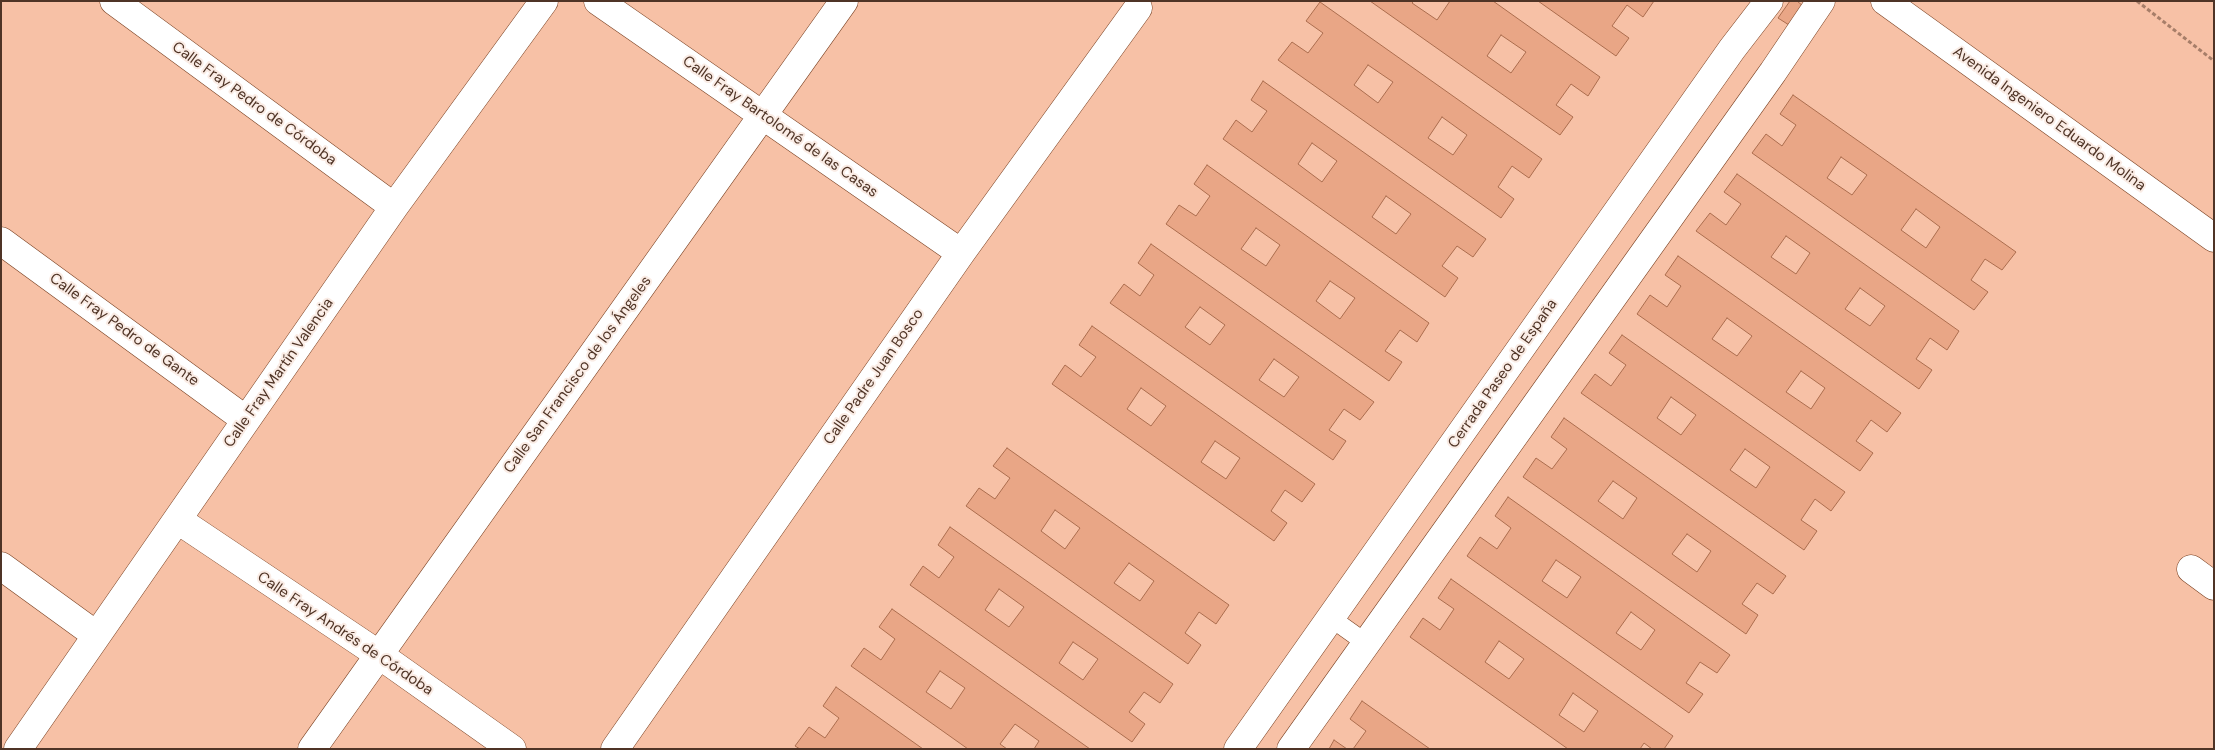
<!DOCTYPE html>
<meta charset="utf-8">
<style>
body{margin:0}
#map{position:relative;width:2215px;height:750px;overflow:hidden;background:#f7c1a6;font-family:"DM Sans",sans-serif}
canvas{display:block}
.frame{position:absolute;inset:0;border:2px solid #4f3426;pointer-events:none}
</style>
<div id="map">
<canvas width="2215" height="750"></canvas>
<div class="frame"></div>
</div>
<script>
const ctx = document.querySelector('canvas').getContext('2d');
ctx.lineJoin = 'round';
function paint(path, color) { ctx.fillStyle = color; ctx.fill(path, 'evenodd'); }
const toPath = rows => new Path2D(rows.map(r => 'M' + r).join(''));
function trace(path, color, width, dash) { ctx.strokeStyle = color; ctx.lineWidth = width; ctx.lineCap = dash ? 'butt' : 'round'; ctx.setLineDash(dash || []); ctx.stroke(path); }
function label(font, color, halo, rows, align = 'center') {
  ctx.font = font + ' "DM Sans",sans-serif'; ctx.lineWidth = 4; ctx.setLineDash([]); ctx.textBaseline = 'middle'; ctx.strokeStyle = halo; ctx.fillStyle = color; for (const [text, x, y, turn = 0] of rows) {
    ctx.save(); ctx.translate(x, y); ctx.rotate((+turn || 0) * Math.PI / 180); ctx.textAlign = isNaN(turn) ? turn : align; if (halo) ctx.strokeText(text, 0, 0); ctx.fillText(text, 0, 0); ctx.restore();
  }
}
const building = toPath([
 [1370,1,1414,1,1412,3,1437,20,1450,1,1493,1,1600,77,1588,96,1571,84,1556,105,1573,117,1560,135,1370,1],
 [1501,35,1526,52,1511,73,1487,56,1501,35],
 [1538,1,1654,1,1643,17,1627,5,1612,26,1629,38,1616,56,1538,1],
 [1790,1,1797,1,1803,6,1789,25,1778,18,1790,1],
 [1320,2,1542,159,1529,178,1512,166,1498,187,1514,199,1501,218,1278,60,1292,42,1308,53,1323,33,1306,21,1320,2],
 [1368,65,1393,82,1378,103,1354,85,1368,65],
 [1442,117,1467,135,1453,155,1428,138,1442,117],
 [1263,81,1486,239,1473,257,1457,246,1442,266,1458,278,1445,297,1223,139,1236,120,1252,132,1267,111,1251,100,1263,81],
 [1312,143,1337,161,1322,182,1298,164,1312,143],
 [1386,196,1411,214,1396,234,1372,217,1386,196],
 [1793,95,2016,252,2002,270,1985,259,1971,280,1988,292,1974,310,1752,153,1766,134,1782,146,1796,125,1780,114,1793,95],
 [1841,157,1867,175,1852,195,1827,178,1841,157],
 [1916,209,1940,227,1926,248,1901,230,1916,209],
 [1207,165,1429,323,1417,342,1400,330,1385,351,1402,362,1389,381,1166,224,1179,205,1196,216,1210,196,1194,184,1207,165],
 [1256,228,1280,245,1266,266,1241,249,1256,228],
 [1330,281,1355,298,1340,319,1316,301,1330,281],
 [1737,174,1959,331,1947,350,1930,338,1916,359,1932,370,1919,389,1696,231,1710,213,1726,225,1741,204,1724,192,1737,174],
 [1786,236,1810,253,1796,274,1771,257,1786,236],
 [1860,288,1885,306,1870,326,1845,309,1860,288],
 [1151,244,1374,402,1360,420,1344,409,1329,430,1346,441,1333,460,1110,303,1124,284,1140,296,1154,275,1138,263,1151,244],
 [1200,307,1225,325,1210,345,1185,327,1200,307],
 [1274,359,1299,377,1284,397,1259,380,1274,359],
 [1678,256,1901,413,1887,432,1871,420,1856,441,1873,453,1860,471,1637,314,1650,295,1667,307,1681,286,1665,275,1678,256],
 [1727,318,1752,336,1737,356,1712,339,1727,318],
 [1801,371,1825,388,1811,409,1786,392,1801,371],
 [1092,326,1315,484,1302,502,1285,490,1271,511,1287,523,1274,541,1052,384,1065,365,1081,377,1096,357,1079,345,1092,326],
 [1141,388,1166,406,1151,426,1127,409,1141,388],
 [1215,441,1240,458,1226,479,1201,462,1215,441],
 [1622,335,1845,492,1831,511,1815,499,1801,520,1817,531,1804,550,1581,393,1595,374,1611,386,1626,365,1609,353,1622,335],
 [1671,397,1696,415,1681,435,1657,418,1671,397],
 [1745,449,1770,467,1756,488,1730,470,1745,449],
 [1564,418,1786,576,1773,594,1757,583,1742,604,1758,615,1746,634,1523,477,1536,458,1552,469,1567,449,1551,437,1564,418],
 [1613,481,1637,498,1623,519,1598,501,1613,481],
 [1687,534,1711,551,1697,572,1672,554,1687,534],
 [1007,448,1229,605,1216,624,1199,612,1185,633,1201,645,1188,664,966,506,979,488,995,499,1010,478,993,466,1007,448],
 [1055,510,1080,528,1065,549,1041,531,1055,510],
 [1129,563,1154,581,1140,601,1114,583,1129,563],
 [1508,497,1730,655,1717,673,1700,662,1686,683,1703,694,1689,713,1467,556,1480,537,1497,549,1511,528,1495,516,1508,497],
 [1556,560,1581,577,1567,598,1542,581,1556,560],
 [1631,612,1655,630,1641,650,1616,633,1631,612],
 [950,527,1173,684,1160,703,1144,692,1129,712,1145,724,1132,742,910,585,923,566,939,578,954,557,938,545,950,527],
 [999,589,1024,607,1009,627,985,610,999,589],
 [1073,642,1098,659,1083,680,1059,663,1073,642],
 [1451,579,1673,736,1664,749,1652,749,1644,743,1640,749,1568,749,1410,637,1423,618,1440,630,1454,609,1438,598,1451,579],
 [1499,641,1524,659,1509,679,1485,662,1499,641],
 [1573,693,1598,711,1584,732,1559,715,1573,693],
 [892,609,1090,749,1034,749,1039,741,1015,724,1000,744,1007,749,968,749,851,666,864,648,881,660,895,639,879,627,892,609],
 [940,671,965,688,951,709,926,692,940,671],
 [836,687,923,749,800,749,795,746,809,727,825,738,839,718,823,706,836,687],
 [1362,701,1430,749,1353,749,1366,731,1350,719,1362,701],
 [1334,740,1347,749,1329,749,1334,740]
]);
const path = toPath([
 [2137,1,2214,61]
]);
const lane = toPath([
 [1331,618,1366,643]
]);
const street = toPath([
 [114,1,394,207],
 [598,1,961,253],
 [1,241,246,420],
 [178,520,378,654,512,749],
 [1,566,96,635],
 [2191,569,2214,586],
 [18,749,394,207,544,1],
 [312,749,844,1],
 [615,749,961,253,1138,8],
 [1238,749,1732,49,1769,1],
 [1291,749,1773,72,1821,1]
]);
const primary = toPath([
 [1885,1,2214,238]
]);
const streetNames = [
 ["Calle Fray Pedro de Córdoba",254,104,36],
 ["Avenida Ingeniero Eduardo Molina",2049,119,36],
 ["Calle Fray Bartolomé de las Casas",780,127,35],
 ["Calle Fray Pedro de Gante",124,330,36],
 ["Calle Fray Martín Valencia",279,373,-55],
 ["Cerrada Paseo de España",1503,374,-55],
 ["Calle San Francisco de los Ángeles",578,375,-54],
 ["Calle Padre Juan Bosco",874,377,-55],
 ["Calle Fray Andrés de Córdoba",345,634,34]
];
paint(building, '#e9a686');
trace(building, '#ab6d4e', 1);
trace(lane, '#7a4122', 19);
trace(street, '#7a4122', 29);
trace(primary, '#7a4122', 29);
trace(path, '#a77e69', 3, [4, 2.5]);
trace(lane, '#fff', 18);
trace(street, '#fff', 28);
trace(primary, '#fff', 28);
label('15px', '#4f3426', '#faece5', streetNames);
</script>
